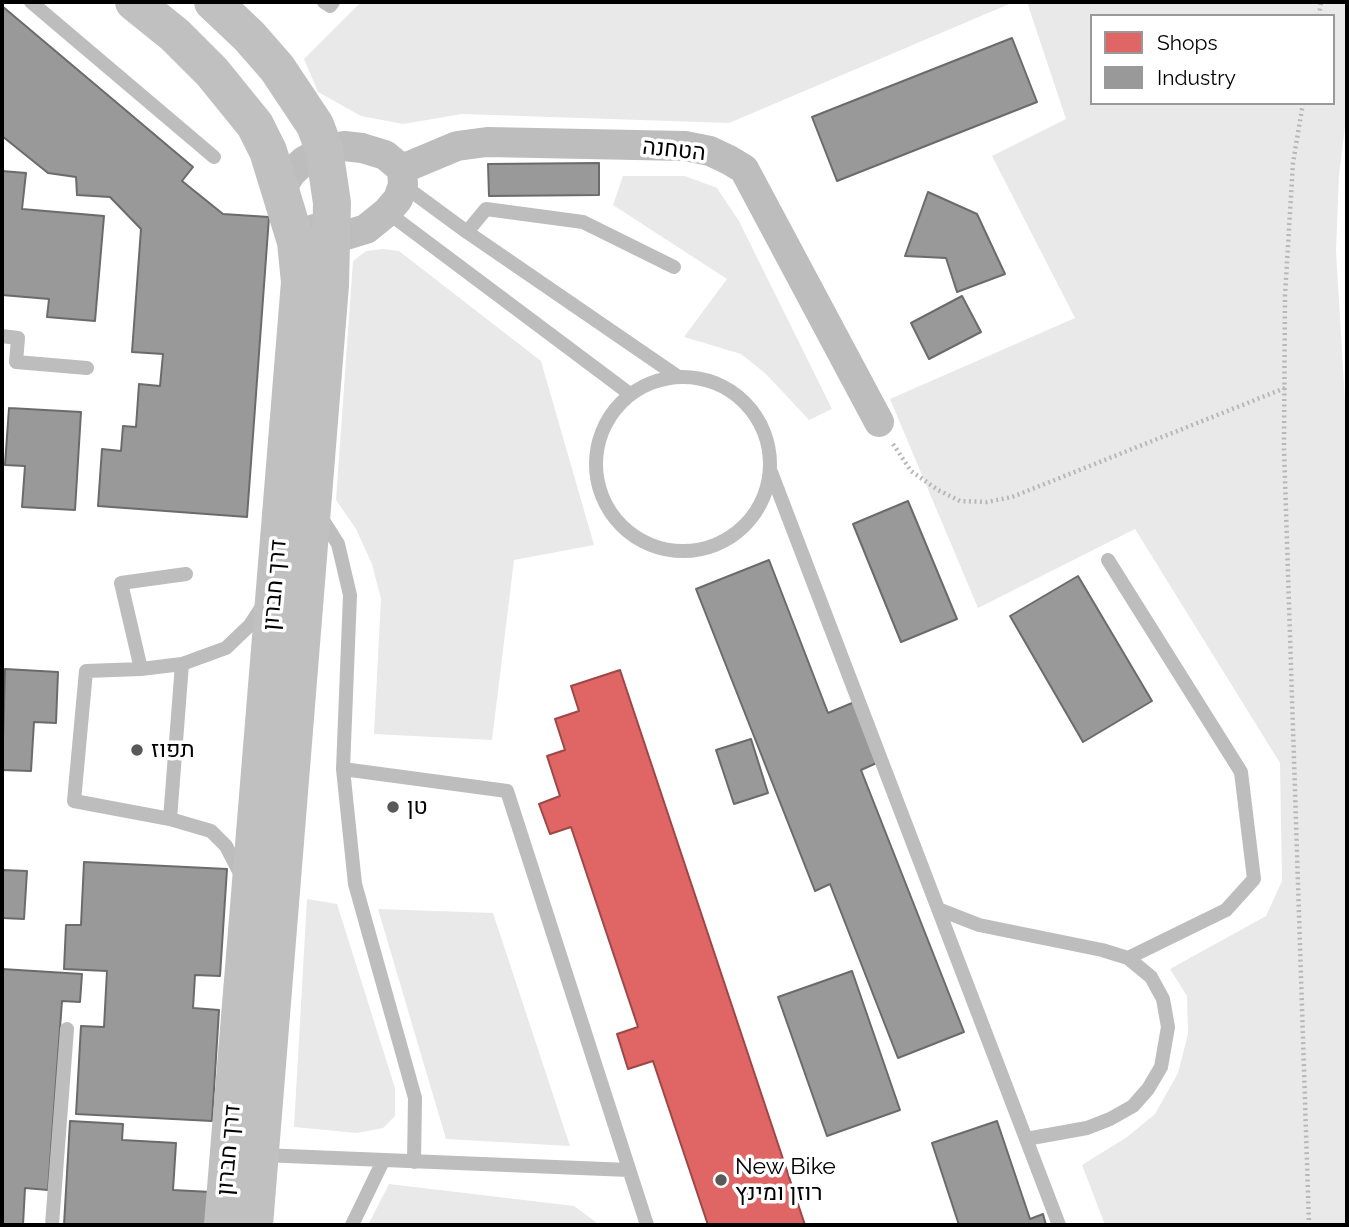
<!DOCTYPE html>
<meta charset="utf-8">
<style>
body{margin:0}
#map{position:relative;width:1349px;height:1227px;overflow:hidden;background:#fff;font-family:Raleway,sans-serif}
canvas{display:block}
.frame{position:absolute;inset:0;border:4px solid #000;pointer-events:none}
.legend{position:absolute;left:1090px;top:14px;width:245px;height:91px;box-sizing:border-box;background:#fff;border:2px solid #999;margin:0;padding:9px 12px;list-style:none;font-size:21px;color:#000}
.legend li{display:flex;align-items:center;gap:14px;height:35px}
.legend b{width:35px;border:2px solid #999}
</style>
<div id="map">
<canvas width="1349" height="1227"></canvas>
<div class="frame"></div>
<ul class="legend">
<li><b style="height:19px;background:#e06666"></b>Shops</li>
<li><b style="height:19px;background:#999"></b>Industry</li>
</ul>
</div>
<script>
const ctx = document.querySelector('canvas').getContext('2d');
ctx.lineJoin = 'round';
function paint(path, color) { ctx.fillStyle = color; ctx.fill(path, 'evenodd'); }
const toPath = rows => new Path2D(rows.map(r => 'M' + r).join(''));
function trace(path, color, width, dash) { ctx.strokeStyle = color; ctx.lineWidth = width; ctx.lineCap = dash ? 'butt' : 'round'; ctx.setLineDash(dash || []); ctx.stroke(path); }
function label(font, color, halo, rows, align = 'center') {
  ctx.font = font + ' Raleway,Heebo,sans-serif'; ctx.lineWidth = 7; ctx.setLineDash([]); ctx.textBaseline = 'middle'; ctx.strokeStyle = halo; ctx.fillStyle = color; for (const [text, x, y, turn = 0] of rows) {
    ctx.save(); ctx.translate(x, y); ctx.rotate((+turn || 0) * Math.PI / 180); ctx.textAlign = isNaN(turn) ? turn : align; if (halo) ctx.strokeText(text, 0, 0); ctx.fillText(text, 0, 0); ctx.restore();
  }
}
const green = toPath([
 [361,2,1014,2,729,123,462,114,403,124,361,116,318,92,304,59],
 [1027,2,1347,2,1347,111,1339,175,1336,251,1347,435,1347,1225,1105,1225,1082,1165,1127,1137,1155,1114,1178,1073,1188,1034,1187,996,1170,969,1266,916,1282,881,1280,763,1135,529,978,608,890,399,1075,318,992,156,1066,119],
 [1092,16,1333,16,1333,103,1092,103],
 [623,176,685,176,717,188,739,221,832,409,809,420,766,374,741,354,684,337,727,279,613,205],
 [383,249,399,251,541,361,594,545,514,560,492,740,374,734,381,599,372,564,356,529,336,500,353,261,366,251],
 [307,899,337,904,395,1088,395,1116,383,1128,357,1133,294,1127],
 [378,909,493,913,570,1146,446,1139],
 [389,1184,574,1206,600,1225,368,1225]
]);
const shops = toPath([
 [620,670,805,1225,708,1225,653,1061,628,1069,617,1034,638,1027,571,827,550,834,539,804,560,796,547,756,565,750,555,719,579,711,571,686,620,670]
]);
const industry = toPath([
 [2,6,193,167,182,181,223,214,269,217,247,517,98,506,102,449,121,451,123,426,136,427,139,384,160,386,163,354,132,352,141,229,110,197,77,195,76,177,48,173,2,136,2,6],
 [1012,38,1037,102,837,181,812,117,1012,38],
 [599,163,599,195,489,196,488,164,599,163],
 [2,171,26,173,22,209,104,216,95,321,47,317,49,299,2,295,2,171],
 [928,192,977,214,1005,274,957,292,946,258,905,256,928,192],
 [962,296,981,332,929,359,911,323,962,296],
 [9,408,81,412,75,510,22,507,25,466,5,465,9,408],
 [908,501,957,619,901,642,853,524,908,501],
 [769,560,828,713,857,701,881,761,861,770,964,1032,898,1058,830,884,815,891,696,589,769,560],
 [1078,576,1152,701,1083,742,1010,616,1078,576],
 [5,669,58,672,56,723,34,722,31,771,2,770,5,669],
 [751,739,768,793,734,804,716,750,751,739],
 [84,862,227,869,220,976,195,975,193,1008,219,1010,212,1121,76,1114,81,1026,104,1027,107,971,64,969,66,925,81,925,84,862],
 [2,870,27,871,24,919,2,918,2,870],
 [2,969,82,974,80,1002,62,1001,48,1190,25,1188,23,1225,2,1225,2,969],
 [852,971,900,1110,827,1136,778,997,852,971],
 [70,1121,123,1124,122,1140,176,1143,173,1190,211,1192,209,1225,64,1225,70,1121],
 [997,1121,1030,1219,1043,1214,1046,1225,959,1225,932,1143,997,1121]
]);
const path = toPath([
 [1319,16,1321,2],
 [1303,103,1293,163,1285,295,1284,449,1309,1225],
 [893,444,911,471,938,490,960,501,987,502,1012,497,1285,388]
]);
const lane = toPath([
 [31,2,214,157],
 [324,2,330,6,333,2],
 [403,185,467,232,486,209,583,222,674,267],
 [387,212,630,394],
 [467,232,677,376],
 [2,336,18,338,16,362,87,368],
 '596 464a87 87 0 1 1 174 0a87 87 0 1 1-174 0Z',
 [771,472,1059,1225],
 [319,514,338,544,350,595,343,769,355,884,415,1098,414,1162],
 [1108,560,1241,772,1254,879,1226,910,1128,958],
 [141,669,121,583,186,574],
 [343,769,507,791,647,1225],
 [170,819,182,664],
 [241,875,226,846,211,831,170,819,74,801,86,671,141,669,182,664,226,648,250,625,263,605],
 [938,909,979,925,1102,950,1128,958,1151,977,1163,999,1168,1027,1161,1067,1148,1089,1133,1106,1110,1119,1087,1128,1026,1139],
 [262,1155,629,1170],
 [52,1225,67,1029],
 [352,1225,383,1161]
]);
const street = toPath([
 [402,169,457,146,487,142,685,146,710,151,729,160,744,169,879,422],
 [281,189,291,173,304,161,324,149,344,146,362,148,385,155,402,169,403,185,398,199,387,212,366,229,333,239,314,229]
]);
const secondary = toPath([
 [134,2,175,35,212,72,255,125,268,151,296,242,300,282,223,1225],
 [213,2,249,36,277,68,315,125,324,149,332,203,330,285,254,1225]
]);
const markers = [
 [137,750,7,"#595959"],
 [393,807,7,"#595959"],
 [721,1180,7,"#595959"]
];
const streetNames = [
 ["הטחנה",674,150,6],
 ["דרך חברון",275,585,-85],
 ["דרך חברון",229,1150,-85]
];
const poiNames = [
 ["תפוז",151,750],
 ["טן",407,807],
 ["New Bike",735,1167],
 ["רוזן ומינץ",735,1193]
];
paint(green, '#e9e9e9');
paint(shops, '#e06666');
trace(shops, '#9d4747', 2);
paint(industry, '#999');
trace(industry, '#6b6b6b', 2);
trace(path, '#b8b8b8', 4.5, [2, 3.5]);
trace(lane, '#bdbdbd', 14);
trace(street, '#bdbdbd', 30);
trace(secondary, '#c0c0c0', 38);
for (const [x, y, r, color] of markers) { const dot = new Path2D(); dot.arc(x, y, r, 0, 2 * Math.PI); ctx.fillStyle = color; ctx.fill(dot); trace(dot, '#fff', 2.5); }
label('23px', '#000', '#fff', streetNames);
label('23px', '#000', '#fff', poiNames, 'left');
</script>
